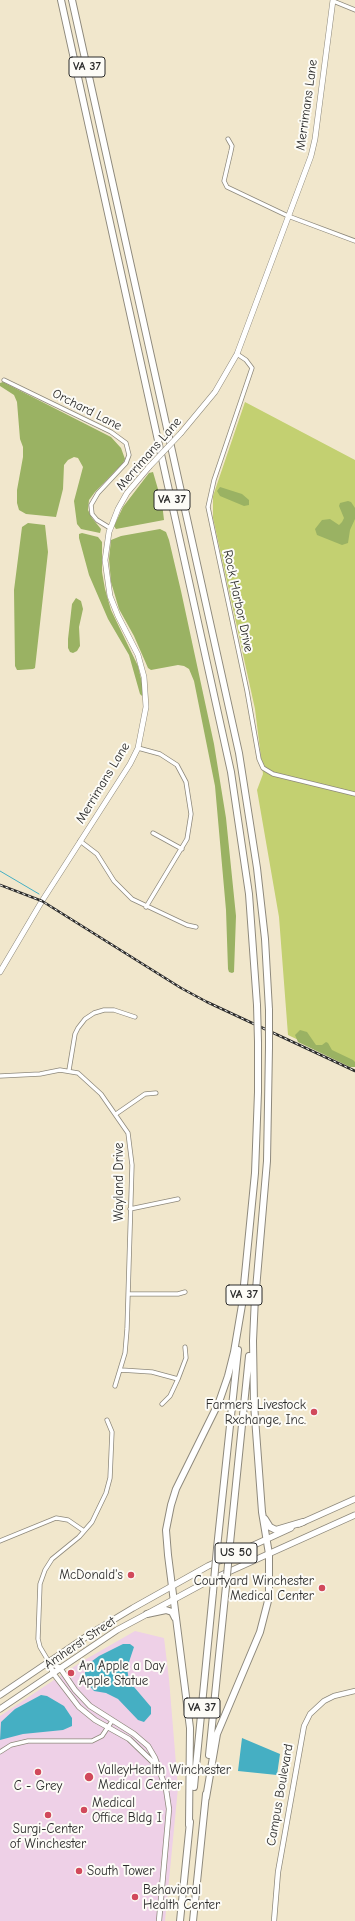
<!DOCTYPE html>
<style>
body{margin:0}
canvas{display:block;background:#f1e7cc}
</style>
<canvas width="355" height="1921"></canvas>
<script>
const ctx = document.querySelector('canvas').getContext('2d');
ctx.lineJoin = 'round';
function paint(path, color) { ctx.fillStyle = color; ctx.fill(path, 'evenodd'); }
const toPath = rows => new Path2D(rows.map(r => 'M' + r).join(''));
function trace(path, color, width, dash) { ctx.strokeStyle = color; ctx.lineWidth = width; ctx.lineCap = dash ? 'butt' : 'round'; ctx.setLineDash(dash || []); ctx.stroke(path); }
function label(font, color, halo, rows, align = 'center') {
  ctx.font = font + ' "Comic Neue",sans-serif'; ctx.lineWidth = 4; ctx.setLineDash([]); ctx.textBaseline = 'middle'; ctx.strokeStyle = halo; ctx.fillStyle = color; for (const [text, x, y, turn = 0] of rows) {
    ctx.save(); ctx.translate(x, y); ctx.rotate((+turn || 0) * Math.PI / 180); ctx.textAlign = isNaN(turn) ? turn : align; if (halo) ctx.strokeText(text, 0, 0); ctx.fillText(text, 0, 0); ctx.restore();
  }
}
const built = toPath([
 [135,1631,164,1638,169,1679,178,1788,165,1921,0,1921,0,1716,81,1662]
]);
const green = toPath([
 [245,402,355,460,355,1067,288,1035,279,917,257,790,263,774,255,709,213,518,213,496]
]);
const forest = toPath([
 [3,382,111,437,121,448,125,459,123,463,95,492,89,500,88,510,92,518,101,529,100,533,81,529,77,524,74,501,83,467,78,458,74,457,68,460,64,465,63,489,56,517,26,514,19,510,17,503,17,490,23,457,23,447,20,439,17,402,14,395,0,386,0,383],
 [153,472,162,503,164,520,116,529,114,526,123,507,149,473],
 [220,487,242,494,249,500,249,505,244,506,220,496,217,491],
 [348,501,351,502,355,508,355,519,350,530,348,543,342,545,317,535,315,529,322,520,330,519,339,525,342,522,344,518,339,506,340,503],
 [28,523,45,525,48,552,35,668,33,669,19,670,17,670,15,666,14,590,22,527],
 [160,529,166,532,169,540,181,591,214,744,226,818,236,916,234,972,232,973,229,972,228,969,226,910,215,786,194,681,189,669,184,666,178,665,151,670,148,668,134,636,119,609,111,582,109,559,111,540,121,536],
 [82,533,98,537,102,542,102,572,105,589,111,610,138,666,142,683,143,694,142,696,140,694,129,655,108,619,89,575,79,538,79,534],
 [76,598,81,601,83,609,79,627,80,646,77,651,73,653,70,652,68,648,68,639,72,604],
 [300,1030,307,1032,316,1045,322,1045,326,1042,328,1043,332,1050,353,1060,355,1062,355,1067,350,1067,298,1042,295,1035]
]);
const water = toPath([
 [123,1644,130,1644,134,1647,127,1668,129,1681,151,1707,151,1714,144,1722,138,1720,118,1699,106,1693,94,1691,85,1681,85,1671,88,1664,99,1656],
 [41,1695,47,1696,64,1706,72,1718,72,1726,63,1730,23,1734,0,1740,1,1722,15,1709],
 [242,1738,280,1754,277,1775,238,1771]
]);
const stream = toPath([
 [0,871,39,894]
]);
const minor = toPath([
 [333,1,355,10],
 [228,139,232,146,231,151,224,181,227,187,288,216,355,241],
 [237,354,246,360,252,368,214,480,208,507,247,691,259,759,263,768,273,774,355,794],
 [4,380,111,432,126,443,129,455,126,463,98,493,91,505,92,514,97,520,110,528],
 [138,748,160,754,177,765,186,782,191,814,187,839,146,907],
 [153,833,182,849],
 [80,841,97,854,114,881,132,899,187,925,196,927],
 [69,1070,75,1034,78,1028,85,1019,94,1013,104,1010,114,1010,135,1017],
 [0,1076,40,1074,60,1070,78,1073,101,1094,128,1133,132,1165,127,1329,125,1353,115,1386],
 [116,1114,145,1094,156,1093],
 [130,1209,178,1199],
 [128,1294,178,1294,185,1292],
 [121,1370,152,1372,178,1379],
 [162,1404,170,1396,178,1379,186,1358,185,1347],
 [0,1541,56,1518,68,1520,84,1531],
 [49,1662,40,1647,38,1639,40,1584,45,1570,52,1559,79,1537,92,1522,106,1493,110,1478,112,1432,107,1420],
 [0,1752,11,1745,28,1741,92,1741,102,1736,112,1721]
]);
const tertiary = toPath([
 [49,1662,60,1668,75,1690,90,1706,134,1734,148,1746,155,1758,166,1789,169,1809,159,1921],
 [49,1662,53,1673,79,1707,95,1720,129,1739,157,1766],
 [274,1921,278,1872,304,1726,310,1714,324,1701,334,1696,355,1691]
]);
const secondary = toPath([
 [181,433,215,392,237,354,311,156,315,139,333,0],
 [0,972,42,901,130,764,138,748,146,707,144,677,138,655,118,616,110,596,105,560,109,532,118,509,127,493,149,467]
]);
const primary = toPath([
 [299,1524,355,1499],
 [0,1695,93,1632,133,1608,208,1566,291,1528],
 [0,1709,117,1630,147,1614,206,1582,355,1515]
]);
const motorway = toPath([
 [61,0,231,772,249,894,257,1005],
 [72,0,239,753,257,868,265,939,269,1010],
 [243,1295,255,1173,258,1092,258,1042],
 [255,1301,267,1161,269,1047],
 [265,1519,270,1527,276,1530,303,1522],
 [230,1543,249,1356],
 [217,1548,238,1350],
 [147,1614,166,1610,172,1612,175,1618],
 [209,1755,226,1586],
 [194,1787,213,1592],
 [206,1798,217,1734,260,1632,269,1597,269,1554,262,1512,254,1404,253,1341,255,1297],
 [189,1825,190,1728,168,1555,166,1530,171,1505,176,1489,219,1402,228,1376,234,1352,244,1293],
 [180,1921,190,1822],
 [193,1921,206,1794]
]);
const rail = toPath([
 [0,885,42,901,181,988,207,1002,355,1071]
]);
const secondaryBridge = toPath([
 [149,467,181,433]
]);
const motorwayBridge = toPath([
 [257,1005,258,1042],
 [269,1010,269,1047],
 [226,1586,230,1543],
 [213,1592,217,1548]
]);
const markers = [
 [314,1412,4,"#d1495b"],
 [131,1575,4,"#d1495b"],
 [322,1588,4,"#d1495b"],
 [71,1673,4,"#d1495b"],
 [38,1772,4,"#d1495b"],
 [89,1777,5,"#d1495b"],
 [84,1810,4,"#d1495b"],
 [48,1815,4,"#d1495b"],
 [79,1871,4,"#d1495b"],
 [135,1897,4,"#d1495b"]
];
const shields = [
 [87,67,36],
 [172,500,36],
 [244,1295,36],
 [236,1553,42],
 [202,1708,36]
];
const shieldNames = [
 ["VA 37",87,67],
 ["VA 37",172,500],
 ["VA 37",244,1295],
 ["US 50",236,1553],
 ["VA 37",202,1708]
];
const streetNames = [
 ["Merrimans Lane",307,105,-82],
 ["Orchard Lane",87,410,27],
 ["Merrimans Lane",149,454,-49],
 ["Rock Harbor Drive",238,601,78],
 ["Merrimans Lane",103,783,-59],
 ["Wayland Drive",119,1182,-90],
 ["Amherst Street",80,1643,-34],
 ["Campus Boulevard",280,1795,-80]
];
const poiNames = [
 ["Farmers Livestock",306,1405,"right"],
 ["Rxchange, Inc.",306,1420,"right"],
 ["McDonald's",123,1575,"right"],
 ["Courtyard Winchester",314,1581,"right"],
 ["Medical Center",314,1596,"right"],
 ["An Apple a Day",79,1666],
 ["Apple Statue",79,1681],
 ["ValleyHealth Winchester",98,1770],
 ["Medical Center",98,1785],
 ["C - Grey",38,1786,"center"],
 ["Medical",92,1803],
 ["Office Bldg I",92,1818],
 ["Surgi-Center",48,1829,"center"],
 ["of Winchester",48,1844,"center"],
 ["South Tower",87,1871],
 ["Behavioral",143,1890],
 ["Health Center",143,1905]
];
paint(built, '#eed0e7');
paint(green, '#c3d071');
paint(forest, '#9ab263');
paint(water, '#45afc3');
trace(stream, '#45afc3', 1);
trace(minor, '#8e897c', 5);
trace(tertiary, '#8e897c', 6);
trace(secondary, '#8e897c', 6);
trace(primary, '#8e897c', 7);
trace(motorway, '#8e897c', 8);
trace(minor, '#fff', 3.5);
trace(tertiary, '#fff', 4.5);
trace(secondary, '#fff', 5);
trace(primary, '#fff', 5.5);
trace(motorway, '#fff', 6);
trace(rail, '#2b2b2b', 2.5);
trace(rail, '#fdfcf7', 1, [3]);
trace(secondaryBridge, '#8e897c', 6, []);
trace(motorwayBridge, '#8e897c', 8, []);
trace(secondaryBridge, '#fff', 5);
trace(motorwayBridge, '#fff', 6);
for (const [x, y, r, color] of markers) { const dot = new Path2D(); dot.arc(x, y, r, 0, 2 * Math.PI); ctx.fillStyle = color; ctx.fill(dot); trace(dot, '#fdfcf7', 1.5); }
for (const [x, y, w] of shields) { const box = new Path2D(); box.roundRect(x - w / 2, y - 10, w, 20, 3); ctx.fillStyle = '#fdfcf7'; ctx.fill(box); trace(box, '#2b2b2b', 1); }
label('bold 12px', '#2b2b2b', null, shieldNames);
label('13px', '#2b2b2b', '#fdfcf7', streetNames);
label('13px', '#2b2b2b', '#fdfcf7', poiNames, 'left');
</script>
